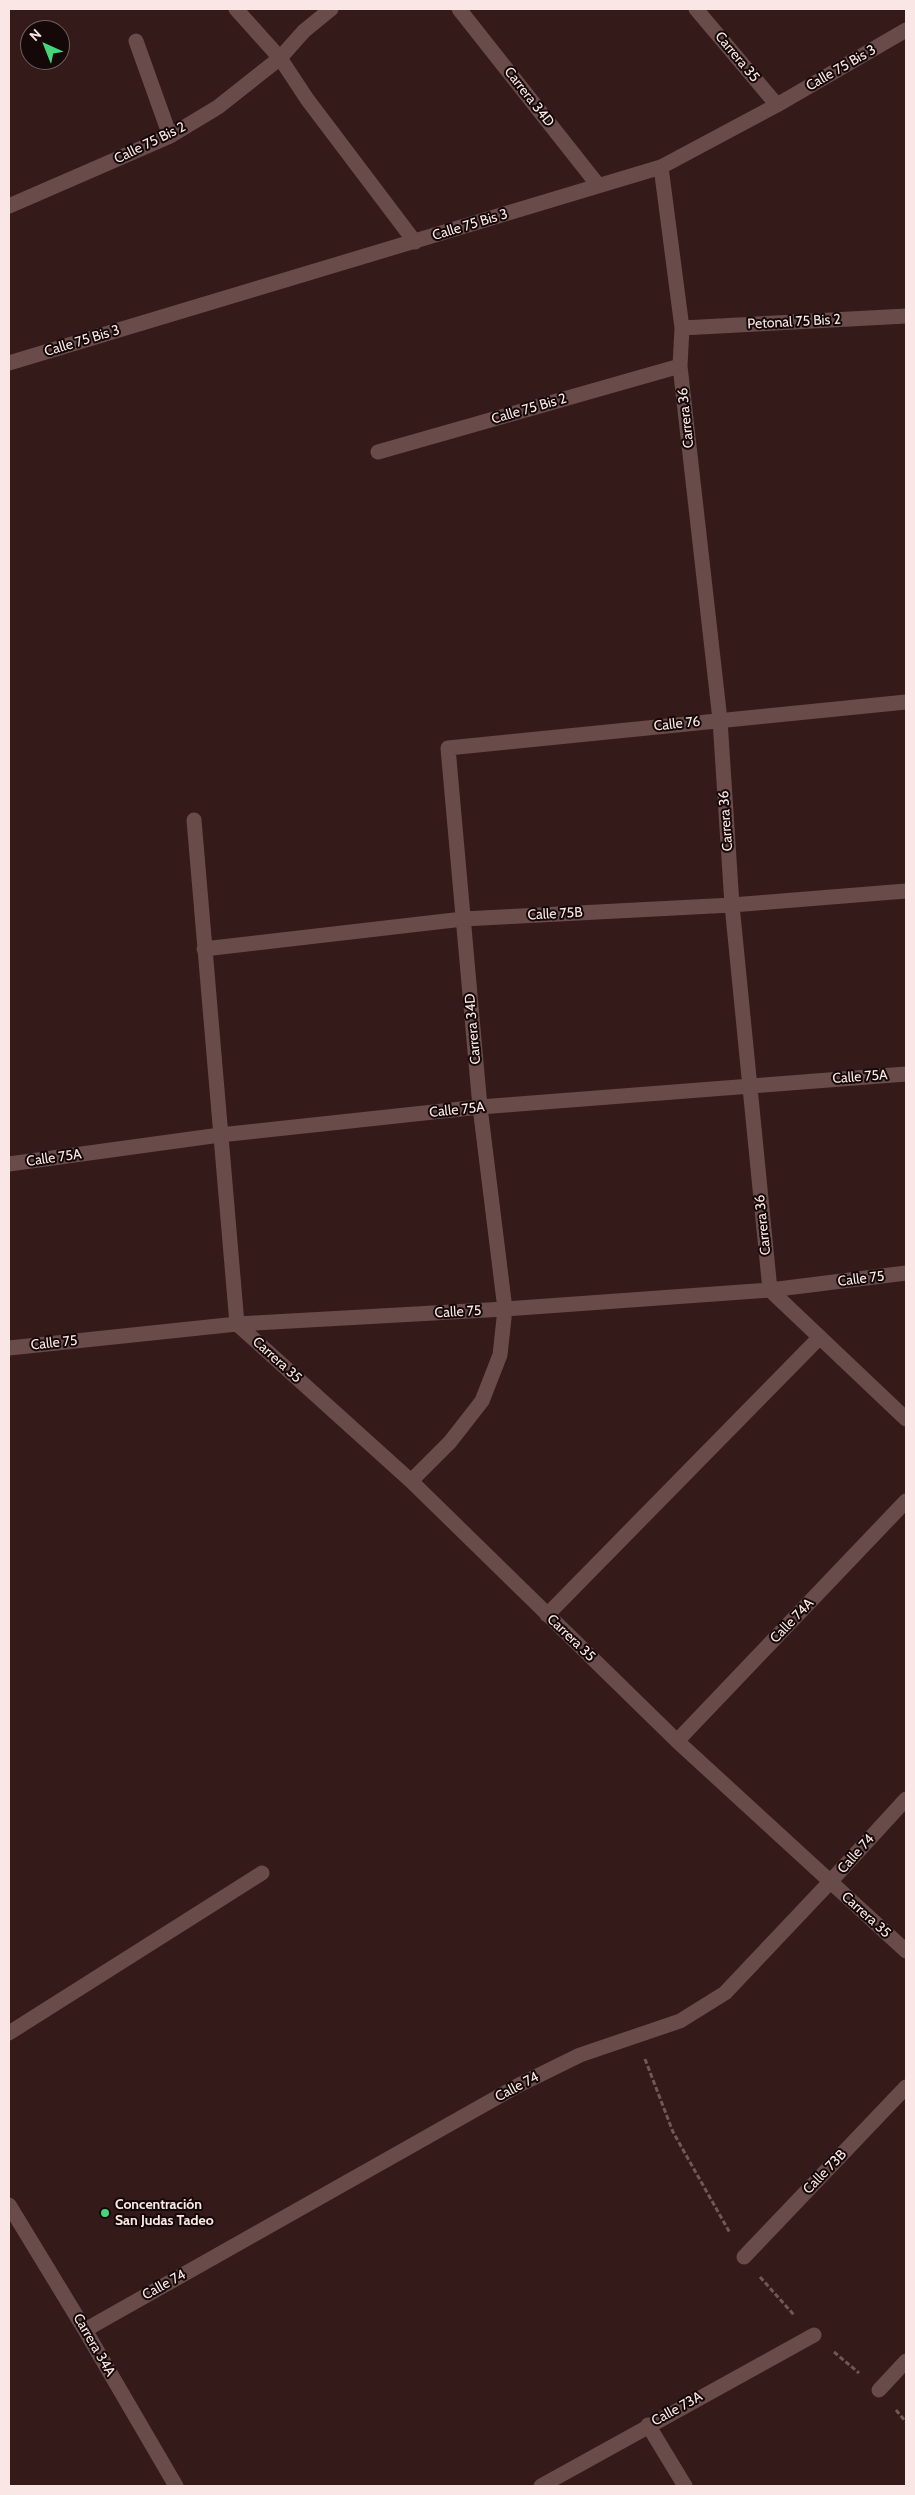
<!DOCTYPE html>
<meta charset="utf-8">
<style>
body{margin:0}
#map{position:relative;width:915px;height:2495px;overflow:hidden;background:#341a19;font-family:Cabin,sans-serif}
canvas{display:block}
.frame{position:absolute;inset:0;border:10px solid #f9e6e5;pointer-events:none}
.north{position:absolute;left:20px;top:20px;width:50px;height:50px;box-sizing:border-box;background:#140908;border:1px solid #706160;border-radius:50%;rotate:316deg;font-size:14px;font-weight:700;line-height:20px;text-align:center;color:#f9e6e5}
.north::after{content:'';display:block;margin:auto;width:18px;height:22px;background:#44d77a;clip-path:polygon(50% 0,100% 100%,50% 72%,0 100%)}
</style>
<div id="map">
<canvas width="915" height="2495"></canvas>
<div class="frame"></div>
<div class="north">N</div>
</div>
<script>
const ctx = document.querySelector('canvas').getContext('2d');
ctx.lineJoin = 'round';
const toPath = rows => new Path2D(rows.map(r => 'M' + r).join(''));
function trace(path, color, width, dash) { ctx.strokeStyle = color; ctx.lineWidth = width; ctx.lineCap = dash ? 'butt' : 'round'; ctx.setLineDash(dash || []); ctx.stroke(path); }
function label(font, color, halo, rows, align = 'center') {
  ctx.font = font + ' Cabin,sans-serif'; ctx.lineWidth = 4; ctx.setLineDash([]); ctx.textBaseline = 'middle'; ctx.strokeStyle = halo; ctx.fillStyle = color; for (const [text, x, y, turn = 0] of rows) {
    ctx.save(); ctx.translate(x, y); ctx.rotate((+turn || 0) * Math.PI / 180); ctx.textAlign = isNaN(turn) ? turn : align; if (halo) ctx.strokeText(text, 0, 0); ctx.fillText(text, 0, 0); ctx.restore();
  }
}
const path = toPath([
 [645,2059,673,2132,730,2233],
 [760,2277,794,2315],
 [834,2352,859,2373],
 [896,2410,906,2422]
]);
const street = toPath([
 [236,9,280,58,307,99,415,242],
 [459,9,598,185],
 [696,9,777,105],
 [136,41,170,136],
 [661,167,682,328,680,366,720,720,732,905,770,1290,906,1419],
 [9,206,170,136,218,107,280,58,304,31,331,9],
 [682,328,906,316],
 [9,363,661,167,777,105,906,30],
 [378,452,680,366],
 [194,820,237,1324,411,1481,677,1741,906,1951],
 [204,949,463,919,732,905,906,891],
 [9,1164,220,1135,480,1107,906,1074],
 [9,1348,237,1324,505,1309,770,1290,906,1273],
 [411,1481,450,1442,482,1401,500,1355,505,1309,480,1107,448,748,906,702],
 [547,1615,820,1337],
 [677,1741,906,1501],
 [9,2033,262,1873],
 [9,2205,85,2330,176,2486],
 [744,2257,906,2087],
 [85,2330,519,2085,580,2055,680,2021,725,1993,830,1882,906,1799],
 [879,2390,906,2361],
 [648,2425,685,2486],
 [541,2486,814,2335]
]);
const markers = [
 [105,2213,5,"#44d77a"]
];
const streetNames = [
 ["Carrera 35",737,57,50],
 ["Calle 75 Bis 3",841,68,-30],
 ["Carrera 34D",529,97,52],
 ["Calle 75 Bis 2",150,143,-26],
 ["Calle 75 Bis 3",470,225,-17],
 ["Petonal 75 Bis 2",794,322,-3],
 ["Calle 75 Bis 3",82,341,-17],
 ["Calle 75 Bis 2",529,409,-16],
 ["Carrera 36",686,418,-96],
 ["Calle 76",677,724,-6],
 ["Carrera 36",726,821,-94],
 ["Calle 75B",555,914,-3],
 ["Carrera 34D",473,1029,-95],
 ["Calle 75A",860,1077,-4],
 ["Calle 75A",457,1110,-6],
 ["Calle 75A",54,1158,-8],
 ["Carrera 36",763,1225,-96],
 ["Calle 75",861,1279,-7],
 ["Calle 75",458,1312,-3],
 ["Calle 75",54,1343,-6],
 ["Carrera 35",277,1360,42],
 ["Calle 74A",792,1621,-46],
 ["Carrera 35",571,1638,44],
 ["Calle 74",856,1854,-48],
 ["Carrera 35",866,1915,42],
 ["Calle 74",517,2087,-28],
 ["Calle 73B",825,2172,-46],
 ["Calle 74",164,2285,-29],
 ["Carrera 34A",94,2345,60],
 ["Calle 73A",677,2409,-29]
];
const poiNames = [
 ["Concentración",115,2205],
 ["San Judas Tadeo",115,2221]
];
trace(path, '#705857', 3, [5, 2.5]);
trace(street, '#694b49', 15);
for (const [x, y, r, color] of markers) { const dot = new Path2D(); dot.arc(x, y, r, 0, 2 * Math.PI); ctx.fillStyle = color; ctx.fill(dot); trace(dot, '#140908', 2); }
label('14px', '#f9e6e5', '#140908', streetNames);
label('bold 14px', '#f9e6e5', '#140908', poiNames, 'left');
</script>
